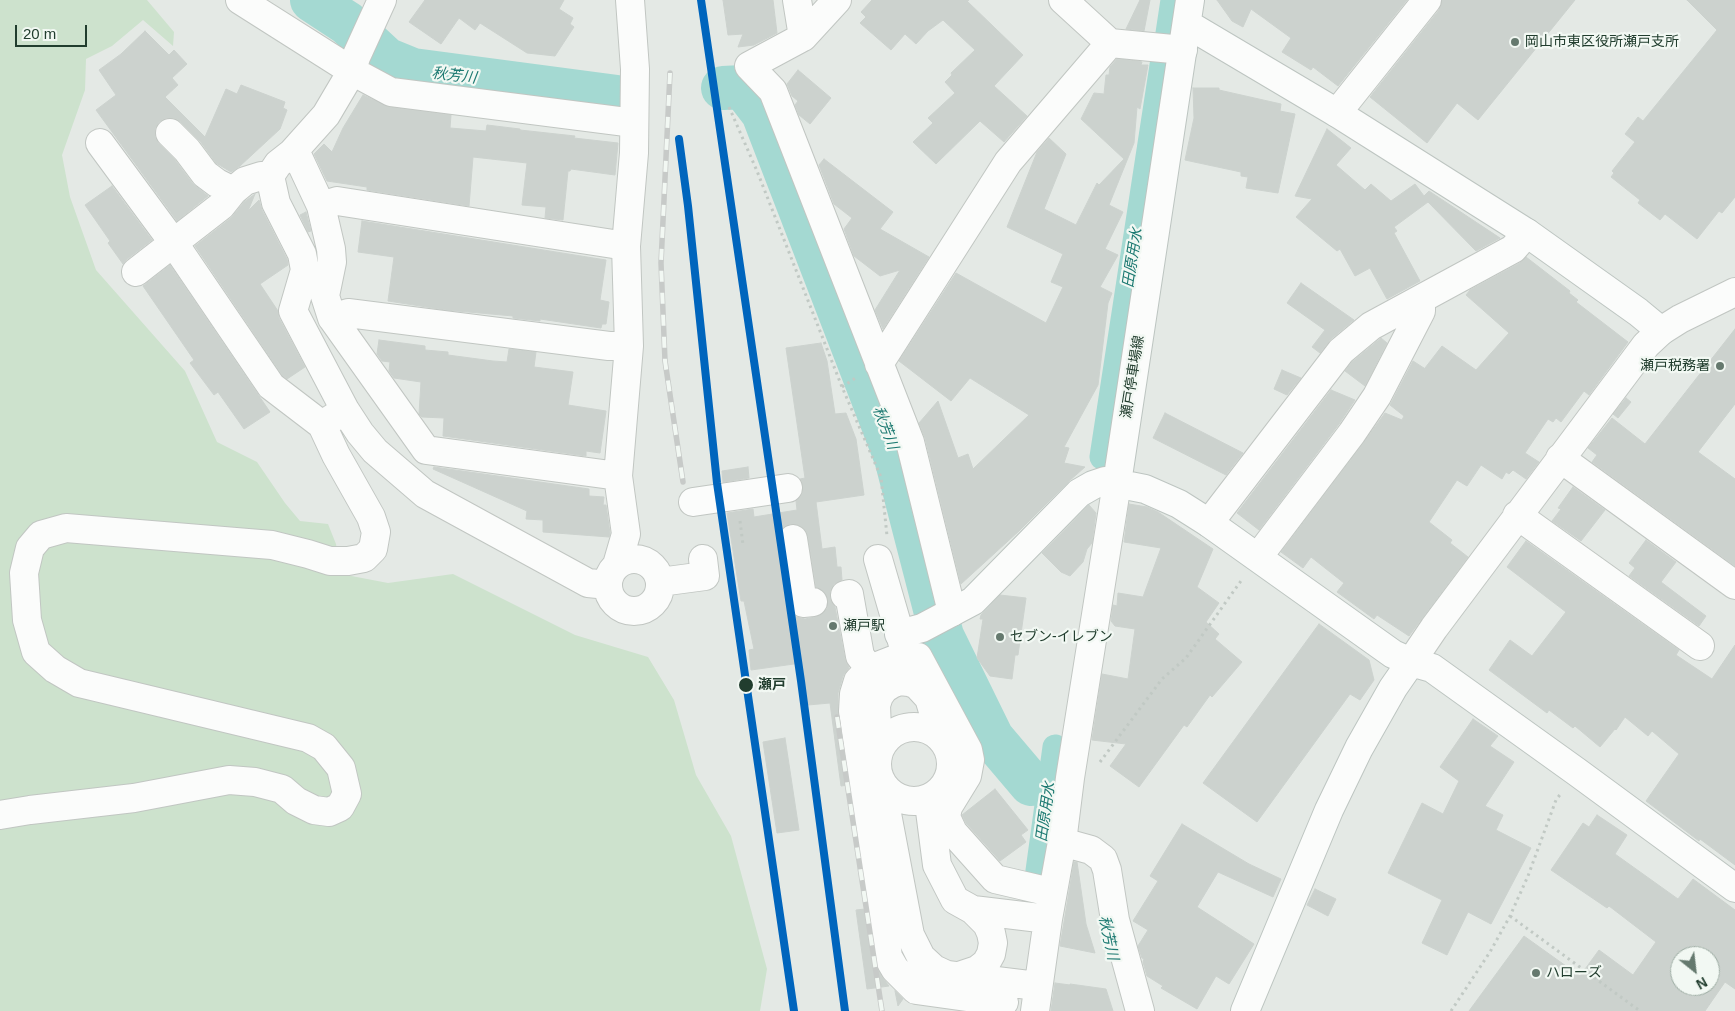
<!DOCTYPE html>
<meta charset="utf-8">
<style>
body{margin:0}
#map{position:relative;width:1735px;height:1011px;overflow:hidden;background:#e4e9e5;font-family:Helvetica,sans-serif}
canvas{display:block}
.north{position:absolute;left:1670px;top:946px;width:50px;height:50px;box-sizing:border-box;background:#f2f8f3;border:1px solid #9eada4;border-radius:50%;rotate:151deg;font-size:14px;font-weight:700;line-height:20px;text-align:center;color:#213d2e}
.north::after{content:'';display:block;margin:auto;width:18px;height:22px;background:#65796e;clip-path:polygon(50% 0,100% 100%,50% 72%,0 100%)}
.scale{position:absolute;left:15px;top:25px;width:72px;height:22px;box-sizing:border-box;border:2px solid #213d2e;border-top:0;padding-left:6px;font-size:15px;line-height:18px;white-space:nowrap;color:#213d2e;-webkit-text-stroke:4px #f2f8f3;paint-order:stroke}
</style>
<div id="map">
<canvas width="1735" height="1011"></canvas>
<div class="north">N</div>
<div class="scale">20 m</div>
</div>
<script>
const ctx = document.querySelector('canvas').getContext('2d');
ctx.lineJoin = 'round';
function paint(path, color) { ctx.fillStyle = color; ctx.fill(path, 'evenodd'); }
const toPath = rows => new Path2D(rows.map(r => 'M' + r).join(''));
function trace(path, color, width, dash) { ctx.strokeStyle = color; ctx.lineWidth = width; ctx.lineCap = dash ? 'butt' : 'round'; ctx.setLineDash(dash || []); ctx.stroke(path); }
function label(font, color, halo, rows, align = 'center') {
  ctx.font = font + ' Helvetica,"Noto Sans JP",sans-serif'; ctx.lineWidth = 4.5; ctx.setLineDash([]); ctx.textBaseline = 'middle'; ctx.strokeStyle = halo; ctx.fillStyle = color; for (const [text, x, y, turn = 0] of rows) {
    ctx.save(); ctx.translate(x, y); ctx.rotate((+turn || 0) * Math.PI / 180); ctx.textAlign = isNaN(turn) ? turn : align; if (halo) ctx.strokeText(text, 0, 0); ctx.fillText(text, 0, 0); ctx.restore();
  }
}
const green = toPath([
 [0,0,147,0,174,32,173,46,143,20,112,46,86,59,85,90,62,155,70,197,96,270,185,371,217,442,257,462,285,503,300,521,328,524,336,544,341,574,388,583,453,574,575,635,648,657,674,700,696,775,731,836,767,969,760,1011,0,1011]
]);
const canal = toPath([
 [1168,33,1173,0],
 [1102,457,1163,59],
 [1037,878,1055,747]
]);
const river = toPath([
 [312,0,347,23,386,59,413,70,617,97],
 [723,88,743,87,763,113,896,458,942,636,992,738,1031,784]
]);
const building = toPath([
 [425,0,564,0,559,9,573,18,570,24,574,27,555,56,527,53,480,23,475,30,459,18,441,44,409,22,425,0],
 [723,0,773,0,777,33,754,45,738,47,743,34,728,35,723,0],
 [872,0,969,0,967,1,1023,55,994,86,1027,116,1004,142,980,121,936,164,913,142,933,123,928,118,955,93,945,82,952,75,951,73,975,50,943,20,928,31,916,44,905,34,891,50,860,23,866,17,861,12,872,0],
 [1140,0,1150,0,1144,31,1126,29,1140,0],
 [1217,0,1407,0,1338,86,1313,67,1311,70,1282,52,1291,38,1251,9,1243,27,1232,21,1217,0],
 [1442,0,1575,0,1478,120,1457,103,1427,143,1370,97,1439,10,1442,0],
 [1687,0,1735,0,1735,197,1722,213,1719,211,1697,239,1665,214,1660,220,1638,203,1640,200,1611,177,1614,173,1612,171,1635,142,1625,134,1638,117,1643,121,1717,30,1687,0],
 [145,31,169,55,174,50,187,64,172,78,178,85,165,97,205,137,226,89,237,94,241,85,285,102,283,108,287,110,280,129,240,166,231,172,216,163,200,141,181,122,174,118,166,118,159,122,155,129,155,137,159,144,175,160,193,184,208,196,177,221,96,110,116,95,99,70,121,54,145,31],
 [1117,59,1138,61,1142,62,1141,65,1148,65,1140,109,1137,107,1134,143,1109,205,1123,212,1105,249,1118,255,1100,287,1112,293,1108,303,1098,385,1064,447,1069,448,1064,463,1085,467,1068,482,1019,531,961,584,925,438,919,423,938,401,958,458,968,454,973,469,1029,415,970,378,951,401,899,361,956,273,1046,323,1063,287,1051,282,1063,254,1007,227,1037,152,1049,138,1066,154,1044,209,1076,225,1097,183,1099,185,1124,159,1081,119,1094,93,1104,94,1106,75,1109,75,1110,67,1117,59],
 [798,70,831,98,810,124,799,115,795,105,798,101,792,96,787,84,798,70],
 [1193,88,1219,88,1219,90,1281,104,1280,111,1295,114,1278,193,1246,188,1248,177,1241,176,1241,172,1185,160,1194,118,1193,88],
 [363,95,389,107,451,115,450,128,486,131,487,125,520,129,520,130,575,136,574,138,618,143,615,175,571,169,570,171,568,171,563,220,545,218,546,207,522,205,527,163,473,157,469,206,367,190,367,187,327,181,314,154,324,144,332,152,343,128,363,95],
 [1327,129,1351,148,1336,165,1365,190,1371,184,1391,201,1415,184,1424,196,1429,191,1500,238,1476,251,1428,202,1394,227,1397,231,1394,233,1420,281,1387,299,1370,268,1355,276,1340,249,1337,251,1296,217,1312,199,1295,196,1327,129],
 [824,159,893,212,880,229,929,257,883,329,875,310,900,270,880,276,854,256,844,229,852,218,834,204,819,165,824,159],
 [112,186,152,240,126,260,123,264,108,243,110,241,85,205,112,186],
 [255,194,248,211,259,200,262,210,287,259,288,265,260,284,278,311,279,318,305,367,287,379,282,375,195,246,231,218,244,202,255,194],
 [306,212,311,231,308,232,300,215,306,212],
 [362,221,606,260,600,300,609,302,606,324,602,324,601,328,540,319,540,321,513,318,513,316,446,310,388,301,394,257,358,252,362,221],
 [1526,257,1570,291,1569,293,1578,300,1576,302,1628,342,1589,395,1584,391,1561,422,1556,418,1553,422,1548,419,1525,453,1539,462,1526,479,1513,470,1509,474,1506,472,1502,479,1481,465,1467,486,1457,480,1429,522,1452,540,1450,543,1468,557,1409,636,1377,615,1374,619,1337,592,1344,583,1311,557,1303,568,1281,552,1364,442,1385,413,1402,420,1404,416,1390,405,1413,361,1427,370,1425,368,1442,346,1476,370,1509,333,1466,295,1470,290,1520,263,1526,257],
 [170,265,270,412,244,429,218,392,214,395,190,363,194,360,143,286,170,265],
 [1301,283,1354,320,1331,339,1320,353,1312,347,1325,330,1287,303,1301,283],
 [1735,329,1735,404,1698,452,1735,479,1735,566,1592,462,1597,455,1588,448,1612,418,1645,444,1735,329],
 [1381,338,1387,343,1365,386,1345,371,1352,362,1381,338],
 [379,340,425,346,425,350,448,352,448,355,493,361,507,362,509,349,536,352,534,367,573,372,568,405,606,411,600,453,586,451,586,456,443,436,444,418,422,417,419,414,421,382,394,378,389,371,390,362,382,361,377,354,379,340],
 [821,343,827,361,835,414,846,413,856,439,864,495,816,502,822,549,835,547,837,567,841,567,842,580,834,584,830,591,830,598,835,607,845,659,849,668,843,676,838,693,838,713,848,785,841,786,830,703,808,705,801,663,751,670,749,650,754,649,744,601,741,601,727,513,753,509,754,517,797,510,796,501,802,494,803,486,800,479,805,478,786,348,821,343],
 [790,524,799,525,805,530,808,537,816,587,825,593,828,600,827,609,822,614,815,617,805,619,796,617,790,612,788,605,778,541,779,533,783,527,790,524],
 [1282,370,1301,378,1287,395,1274,389,1282,370],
 [1331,390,1355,400,1339,424,1259,530,1237,513,1331,390],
 [1626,398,1631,402,1618,418,1613,414,1626,398],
 [1165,413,1243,453,1226,475,1153,438,1165,413],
 [434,467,589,489,589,496,604,497,603,505,606,505,610,533,609,537,543,532,543,520,526,519,527,511,433,469,434,467],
 [748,467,749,478,723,482,722,471,748,467],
 [1573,487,1605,510,1581,541,1552,521,1561,509,1558,508,1573,487],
 [1129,504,1147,507,1158,512,1213,549,1197,587,1219,603,1206,622,1219,634,1215,639,1242,662,1212,697,1210,695,1187,727,1184,725,1139,787,1110,766,1126,744,1092,740,1102,674,1128,679,1135,629,1115,626,1111,621,1113,605,1117,606,1118,593,1143,597,1161,548,1124,542,1129,504],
 [1089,505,1096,513,1092,543,1087,549,1083,562,1070,576,1061,572,1042,553,1089,505],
 [1646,540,1676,562,1661,582,1706,616,1699,626,1629,576,1635,568,1629,563,1646,540],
 [1526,541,1679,650,1676,655,1712,679,1735,645,1735,865,1700,839,1699,841,1646,801,1679,754,1652,731,1648,736,1625,717,1616,730,1615,729,1600,747,1575,726,1573,728,1549,710,1547,713,1489,670,1510,640,1532,656,1566,612,1507,567,1526,541],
 [1000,595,1026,598,1018,655,1015,655,1012,679,990,676,977,658,983,619,980,619,981,615,1000,595],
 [1319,624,1369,660,1374,680,1360,700,1350,694,1257,822,1203,783,1319,624],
 [1473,719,1498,736,1490,746,1514,762,1485,806,1503,815,1496,830,1531,848,1491,924,1468,912,1447,955,1422,943,1442,900,1388,873,1422,803,1443,814,1459,781,1440,767,1473,719],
 [785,738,799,830,777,833,763,742,785,738],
 [995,789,1028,830,1021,835,1026,842,1000,861,966,823,962,815,995,789],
 [1597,815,1627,835,1615,854,1678,899,1693,879,1735,910,1735,989,1725,982,1705,1011,1469,1011,1524,936,1580,976,1599,950,1633,975,1656,942,1609,906,1607,908,1551,870,1583,823,1589,827,1597,815],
 [1680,956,1710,956,1710,986,1680,986,1680,956],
 [1182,824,1249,864,1281,879,1273,897,1218,872,1197,907,1254,944,1229,984,1216,976,1197,1009,1161,988,1163,986,1147,976,1143,962,1144,959,1142,958,1138,946,1148,930,1133,921,1158,881,1150,876,1182,824],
 [1074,862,1077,862,1086,924,1095,953,1060,946,1074,862],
 [1315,889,1336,899,1328,916,1307,905,1315,889],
 [865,909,873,960,882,977,889,986,867,989,856,910,865,909],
 [1055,983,1070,985,1070,984,1106,989,1113,1011,1051,1011,1055,983],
 [895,991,903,999,898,1006,895,991]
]);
const path = toPath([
 [729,107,757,171,842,387,881,477,887,536],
 [842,387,857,377],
 [740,521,743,545],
 [1100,762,1162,679,1186,658,1243,578],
 [1510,916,1640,1011],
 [1451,1011,1490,952,1510,916,1528,876,1556,800,1562,792]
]);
const street = toPath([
 [240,0,352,71,391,92,634,123],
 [382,0,356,57,352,71,326,115,292,153,278,164,270,176,276,203,302,254,305,270,293,311,345,410,360,433,375,451,425,494,588,583,608,585],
 [797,0,803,37],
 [837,0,803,37,749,66,773,91,910,442,952,612],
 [1063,0,1110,43,1183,50],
 [1337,113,1427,0],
 [170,133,187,150,205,174,217,183,233,191],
 [100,143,173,242,271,386,322,425],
 [292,153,299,159,321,206,331,249,332,262,325,296,332,318,426,450,618,476],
 [321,206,337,201,626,246],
 [136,272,221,206,233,191,245,181,261,176,270,176],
 [332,318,348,313,609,346,629,346],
 [879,364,1008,162,1110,43],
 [1560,458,1735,585],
 [693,502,788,488],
 [1517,515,1700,646],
 [1209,523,1341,351,1371,326,1513,249,1527,233],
 [793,539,803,603,813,602],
 [1258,557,1352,433,1377,396,1421,311,1421,300],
 [878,559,906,655],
 '608 585a26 26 0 1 1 52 0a26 26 0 1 1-52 0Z',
 [617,565,626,534,618,476,629,346,626,246,634,153,635,69,630,0],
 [660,582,705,576,703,559],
 [845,595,849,594,860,656,870,669],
 [918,657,968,750,970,760,967,776,948,807,946,817,953,832,995,879,1042,890],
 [893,660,870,669,858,681,854,694,853,711,888,957,895,969,916,990,1004,1002],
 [1411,662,1434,628,1646,345,1661,331,1680,319,1735,292],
 '877 764a37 37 0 1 1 74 0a37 37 0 1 1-74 0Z',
 [878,756,876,705,879,696,884,689,892,684,900,681,909,682,917,685,929,698,932,708],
 [881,782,910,935,921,957,934,969,947,975,1037,986],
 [935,799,930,811,937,865,955,900,973,910,1048,919],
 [0,815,30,810,134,798,229,780,255,782,282,789,296,801,314,810,329,812,340,807,347,794,341,768,324,747,308,738,79,683,55,669,36,652,27,620,24,573,30,548,41,535,66,528,272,545,308,554,330,561,348,561,364,558,373,549,376,532,371,517,336,455,322,425,345,410],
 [1062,842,1091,850,1103,859,1107,870,1115,920,1140,1011],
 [956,977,977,970,986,963,991,954,993,943,991,933,987,924,973,910],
 [1035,1011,1048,919,1062,842,1070,778,1117,483]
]);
const secondary = toPath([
 [1187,24,1337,113,1527,233,1638,312,1661,331],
 [1117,483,1190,0],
 [899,634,922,628,973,601,1079,493,1093,485,1105,481,1145,489,1179,504,1209,523,1393,654,1411,662,1432,668,1577,772,1735,888],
 [1245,1011,1329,810,1359,748,1393,688,1411,662]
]);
const rail = toPath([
 [670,73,661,263,665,361,683,482],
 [837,717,882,1011]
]);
const rail1 = toPath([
 [701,0,801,681,845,1011],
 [679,139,688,206,717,483,794,1011]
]);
const markers = [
 [1515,42,5,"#65796e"],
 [1720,366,5,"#65796e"],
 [833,626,5,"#65796e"],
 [1000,637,5,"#65796e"],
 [746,685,8,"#213d2e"],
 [1536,973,5,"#65796e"]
];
const poiNames = [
 ["岡山市東区役所瀬戸支所",1525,42],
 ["瀬戸税務署",1710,366,"right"],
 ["瀬戸駅",843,626],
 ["セブン-イレブン",1010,637],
 ["ハローズ",1546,973]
];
const streetNames = [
 ["瀬戸停車場線",1133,377,-81]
];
const stopNames = [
 ["瀬戸",758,685]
];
const waterNames = [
 ["秋芳川",454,76,7],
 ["田原用水",1133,258,-81],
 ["秋芳川",885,428,69],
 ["田原用水",1046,812,-82],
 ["秋芳川",1108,938,78]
];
paint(green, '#cde2cd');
trace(canal, '#a4d9d2', 25);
trace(river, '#a4d9d2', 44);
paint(building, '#ccd2ce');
trace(building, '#ccd2ce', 1);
trace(street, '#c1c6c2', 30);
trace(secondary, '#bdc5c1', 30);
trace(path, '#c1c9c4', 3, [2.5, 4]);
trace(street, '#fbfcfb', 28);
trace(secondary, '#fbfcfb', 28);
trace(rail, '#c7cac8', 5.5);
trace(rail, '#f2f8f3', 4, [11]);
trace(rail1, '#0065bd', 8);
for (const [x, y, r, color] of markers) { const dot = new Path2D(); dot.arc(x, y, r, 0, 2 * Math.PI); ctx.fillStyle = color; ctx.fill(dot); trace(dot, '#f2f8f3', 2); }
label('14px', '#213d2e', '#f2f8f3', poiNames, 'left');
label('14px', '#213d2e', '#f2f8f3', streetNames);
label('bold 14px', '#213d2e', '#f2f8f3', stopNames, 'left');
label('italic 15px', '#1b7971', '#f2f8f3', waterNames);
</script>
